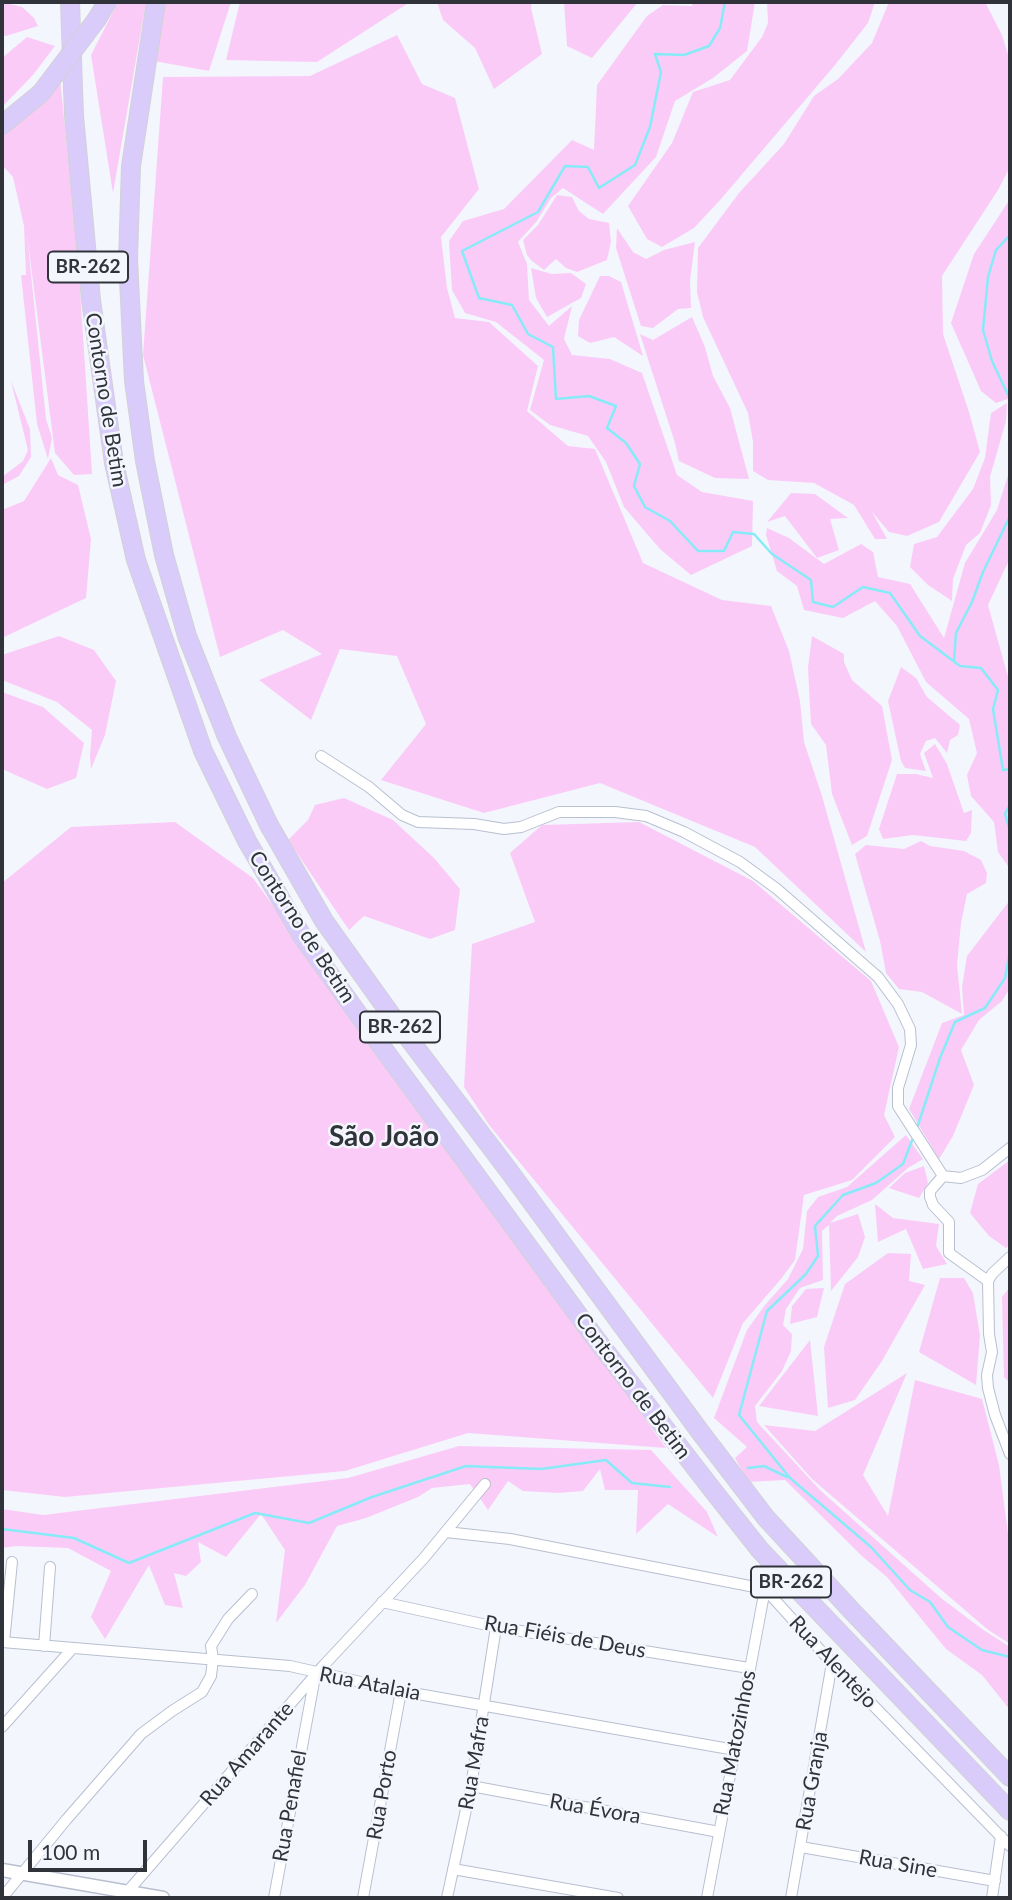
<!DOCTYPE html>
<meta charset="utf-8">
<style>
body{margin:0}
#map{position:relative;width:1012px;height:1900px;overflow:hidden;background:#f3f6fd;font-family:Lato,sans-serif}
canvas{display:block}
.frame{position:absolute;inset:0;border:4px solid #30333a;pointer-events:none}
.scale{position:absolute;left:28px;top:1840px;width:119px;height:32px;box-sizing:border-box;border:4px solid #30333a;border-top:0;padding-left:9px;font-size:21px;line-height:24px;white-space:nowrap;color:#30333a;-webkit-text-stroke:5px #f3f6fd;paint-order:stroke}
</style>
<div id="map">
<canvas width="1012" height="1900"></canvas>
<div class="frame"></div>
<div class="scale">100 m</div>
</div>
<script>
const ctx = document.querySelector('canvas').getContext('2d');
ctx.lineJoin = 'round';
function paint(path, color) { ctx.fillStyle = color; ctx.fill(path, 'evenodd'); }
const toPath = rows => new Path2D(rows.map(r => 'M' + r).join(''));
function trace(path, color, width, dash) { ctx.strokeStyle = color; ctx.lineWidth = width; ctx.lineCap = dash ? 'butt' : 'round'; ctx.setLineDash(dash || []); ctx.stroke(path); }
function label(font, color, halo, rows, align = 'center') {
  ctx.font = font + ' Lato,sans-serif'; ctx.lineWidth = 5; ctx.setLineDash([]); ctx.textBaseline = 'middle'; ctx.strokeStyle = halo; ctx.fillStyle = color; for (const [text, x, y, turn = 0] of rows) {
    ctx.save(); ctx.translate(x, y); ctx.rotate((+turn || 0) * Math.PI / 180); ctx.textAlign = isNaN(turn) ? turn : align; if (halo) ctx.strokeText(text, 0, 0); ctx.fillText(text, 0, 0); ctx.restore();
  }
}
const green = toPath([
 [2,2,22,7,34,18,38,26,6,36,2,35],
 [118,2,146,2,113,193,91,55],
 [164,2,231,2,209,71,154,61],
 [240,2,410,2,317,62,226,60],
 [437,2,532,2,531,8,542,54,494,89,475,48,443,20],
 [564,2,638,2,592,58,567,46],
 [693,2,755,2,747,51,713,78,675,101,656,157,603,214,563,188,551,198,537,221,518,242,527,264,529,300,549,326,572,306,564,339,572,355,610,359,642,373,677,475,702,492,753,501,752,546,691,575,660,549,624,507,606,462,588,436,550,425,530,410,544,360,496,322,465,313,452,290,449,241,463,221,504,209,572,140,594,150,597,85,647,16,663,5,692,6],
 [767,2,875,2,868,23,835,65,721,199,694,228,662,247,647,239,628,206,672,143,693,92,730,80,762,37,768,23],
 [889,2,985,2,1002,35,1010,61,1010,167,998,190,942,276,943,334,969,412,980,452,939,522,907,536,889,532,872,512,887,539,875,539,854,505,814,483,768,480,753,471,753,442,748,413,703,317,697,292,698,248,739,193,784,144,814,96,838,79,872,43],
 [397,35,422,84,455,98,479,189,441,237,447,288,455,318,489,322,538,366,527,411,568,446,595,449,643,563,722,600,771,606,789,651,800,701,804,742,822,796,866,952,755,847,600,783,484,813,381,780,426,724,397,656,340,649,311,720,259,680,322,654,283,630,220,657,143,355,163,77,310,76],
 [27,37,55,46,33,75,2,107,2,58],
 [60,78,78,259,92,474,74,475,55,453,27,235,46,419,52,438,48,459,37,424,21,275,26,275,24,226,13,177,2,165,2,129],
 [557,195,572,197,579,211,589,219,609,223,611,242,607,260,577,272,566,268,556,259,544,270,532,261,527,255,523,240,538,225],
 [1010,199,1010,407,1008,399,996,403,981,391,951,323,974,254],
 [617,228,633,252,646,259,664,250,695,242,690,281,691,308,678,309,653,328,641,326,616,248],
 [531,268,552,274,571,273,586,284,581,298,547,317,536,298],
 [600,276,609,276,621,282,643,356,614,337,590,343,578,336,579,320],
 [692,317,705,347,713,376,730,408,749,479,715,478,679,461,675,443,640,334,653,340],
 [11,381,30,429,31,457,19,476,2,485,2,477,23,461,28,450],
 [1007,403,1006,421,990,477,991,505,980,533,966,545,953,579,952,601,928,585,910,567,914,544,937,537,973,489,985,458,991,413],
 [51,458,58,475,78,485,91,539,86,598,2,638,2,510,24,501],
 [1010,469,1010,558,988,605,1010,684,1010,869,998,852,994,822,971,796,967,775,977,753,969,719,926,682,897,626,875,601,843,618,804,610,797,586,777,571,766,535,767,528,789,538,824,564,861,544,873,552,878,577,910,584,944,638,965,563,997,510],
 [791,493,815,494,848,518,830,519,839,550,817,558,785,516,767,522],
 [59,636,94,650,116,681,105,735,91,769,90,756,92,730,57,702,2,680,2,655],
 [812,636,844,654,844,662,852,680,882,706,892,760,867,836,852,845,832,794,826,745,811,724,808,668],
 [901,667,916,678,927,697,960,725,958,735,950,740,947,753,935,738,926,741,920,754,926,771,905,768,901,761,888,701],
 [2,692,43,707,84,743,76,778,47,789,2,769],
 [935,744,947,764,964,813,972,810,971,833,966,841,913,835,883,839,879,829,897,774,916,774,933,778,924,753],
 [344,798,393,820,434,858,460,889,455,930,430,939,364,916,349,930,288,840,308,820,315,805],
 [175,822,253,878,666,1448,468,1433,345,1471,65,1497,2,1490,2,883,71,827],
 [639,822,753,881,871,981,899,1047,884,1115,895,1137,852,1180,804,1195,795,1260,781,1279,743,1323,713,1398,489,1125,464,1087,472,944,535,922,510,853,542,825],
 [921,841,930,846,964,851,981,860,987,873,986,883,967,894,961,923,957,965,962,1014,922,992,899,989,886,973,880,941,855,854,866,845,904,849],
 [1010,900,1010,988,1002,1001,979,1020,961,1050,974,1085,953,1136,939,1159,909,1109,942,1023,964,1015,962,987,967,956],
 [906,1135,923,1159,908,1168,872,1200,837,1216,830,1223,858,1214,865,1237,858,1257,831,1291,829,1225,822,1231,823,1280,800,1288,786,1309,783,1325,792,1334,791,1351,782,1371,755,1406,757,1422,820,1490,941,1598,982,1629,1010,1647,1010,1710,982,1675,946,1649,887,1577,863,1557,785,1480,748,1482,735,1458,747,1447,714,1418,747,1330,765,1305,788,1279,803,1249,807,1211,818,1197,847,1187],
 [1010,1160,1010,1244,1006,1248,989,1236,970,1213,978,1184],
 [924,1166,928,1183,919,1198,889,1188,905,1173],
 [875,1204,893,1218,939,1224,936,1246,947,1264,923,1269,906,1229,878,1242],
 [888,1253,911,1254,909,1281,925,1285,882,1361,855,1400,828,1408,824,1347,845,1284],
 [940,1278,964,1278,973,1293,980,1336,976,1385,919,1352],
 [1010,1287,1010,1383,1004,1377,1002,1297],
 [824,1288,817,1317,790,1324,792,1306,806,1289],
 [810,1340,818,1416,759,1406],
 [907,1373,863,1475,888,1516,915,1380,982,1399,999,1465,1010,1549,1010,1644,987,1629,812,1479,764,1425,815,1431],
 [459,1446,651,1450,707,1512,718,1537,668,1504,636,1534,638,1490,605,1490,600,1469,583,1491,558,1493,523,1491,508,1481,488,1510,470,1484,432,1488,418,1497,366,1518,337,1526,305,1585,276,1623,285,1550,261,1514,226,1557,198,1542,201,1562,186,1576,174,1573,183,1608,165,1605,149,1565,105,1639,91,1617,111,1571,68,1548,16,1546,2,1548,2,1509,43,1515,348,1478]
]);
const stream = toPath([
 [725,2,720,28,709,46,684,55,655,54,661,72,650,127,635,165,599,188,588,167,565,166,538,212,462,251,479,298,512,305,528,334,553,347,556,399,589,396,616,406,607,428,626,443,640,464,634,486,645,507,670,521,698,551,724,551,733,532,754,534,772,554,811,580,813,602,833,607,863,587,890,593,920,636,960,666,981,668,998,690,993,709,1003,770,1010,769],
 [1010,235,996,250,988,277,983,330,992,361,1010,399],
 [954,661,956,633,972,602,983,572,1010,516],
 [1010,804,1005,814,1010,831],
 [917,1128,940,1058,955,1022,985,1008,1005,978,1010,951],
 [913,1138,903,1164,876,1183,843,1195,815,1226,818,1256,806,1274,767,1311,739,1415,790,1478,871,1547,910,1590,930,1602,948,1627,982,1650,1010,1657],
 [748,1468,764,1466,787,1477],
 [2,1529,74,1538,129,1563,255,1513,309,1523,372,1497,466,1466,541,1469,606,1460,632,1483,670,1487]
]);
const minor = toPath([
 [321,756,369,787,402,815,418,822,474,824,504,829,521,827,559,812,615,812,646,816,684,832,740,862,777,889,878,977,898,1004,910,1029,911,1045,898,1088,898,1106,943,1176,961,1178,982,1170,1010,1148],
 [943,1176,930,1191,930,1197,933,1205,949,1222,949,1253,988,1281],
 [1010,1257,992,1274,988,1281,989,1334,992,1352,987,1375,988,1388,995,1415,1010,1454],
 [446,1532,510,1539,765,1589,832,1663,1010,1846],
 [382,1602,496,1627,749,1668],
 [2,1642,290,1666,401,1691,735,1750],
 [4,1642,12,1562],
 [44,1646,50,1567],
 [2,1727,71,1650],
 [471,1786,719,1832],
 [801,1847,995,1881],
 [453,1869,618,1898],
 [2,1898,66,1820,141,1734,172,1711,202,1692,211,1676,213,1659,211,1646,228,1619,252,1594],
 [122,1898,324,1665,424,1558,485,1484],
 [274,1898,314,1682],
 [363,1898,401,1691],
 [447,1898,471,1786,496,1627],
 [707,1898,765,1589],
 [791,1898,832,1663],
 [992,1898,1001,1836]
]);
const tertiary = toPath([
 [2,1870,163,1898]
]);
const motorway = toPath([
 [70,2,74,116,91,300,114,463,136,560,203,751,247,841,302,936,374,1036,593,1335,711,1488,760,1550,1010,1811],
 [156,2,131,166,128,259,134,381,145,461,164,555,187,636,227,737,269,825,324,921,394,1019,509,1171,701,1433,766,1518,851,1610,1010,1777],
 [97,19,107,2],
 [2,125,41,93]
]);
const motorwayBridge = toPath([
 [41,93,97,19]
]);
const shields = [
 [88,267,80],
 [400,1027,80],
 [791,1582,80]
];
const shieldNames = [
 ["BR-262",88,267],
 ["BR-262",400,1027],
 ["BR-262",791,1582]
];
const streetNames = [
 ["Contorno de Betim",106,400,81],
 ["Contorno de Betim",302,927,57],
 ["Contorno de Betim",633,1386,53],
 ["Rua Fiéis de Deus",565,1637,10],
 ["Rua Alentejo",833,1662,47],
 ["Rua Atalaia",370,1684,11],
 ["Rua Matozinhos",735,1743,-79],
 ["Rua Amarante",247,1754,-49],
 ["Rua Mafra",474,1763,-80],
 ["Rua Granja",812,1781,-80],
 ["Rua Porto",382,1795,-80],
 ["Rua Penafiel",290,1806,-80],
 ["Rua Évora",595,1809,10],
 ["Rua Sine",898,1864,10]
];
const districtNames = [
 ["São João",384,1137]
];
paint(green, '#fbcbf8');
trace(stream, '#86ebf7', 2.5);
trace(minor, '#b8bfd0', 12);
trace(tertiary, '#b8bfd0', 15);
trace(motorway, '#d1d2d4', 20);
trace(minor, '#fff', 10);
trace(tertiary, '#fff', 12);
trace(motorway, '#d9ccfb', 18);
trace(motorwayBridge, '#d1d2d4', 20, []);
trace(motorwayBridge, '#d9ccfb', 18);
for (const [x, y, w] of shields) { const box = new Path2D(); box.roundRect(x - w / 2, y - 15.5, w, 31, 5); ctx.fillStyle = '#f3f6fd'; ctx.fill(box); trace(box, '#30333a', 2); }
label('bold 19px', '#30333a', null, shieldNames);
label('21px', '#30333a', '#f3f6fd', streetNames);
label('bold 28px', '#30333a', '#f3f6fd', districtNames);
</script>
